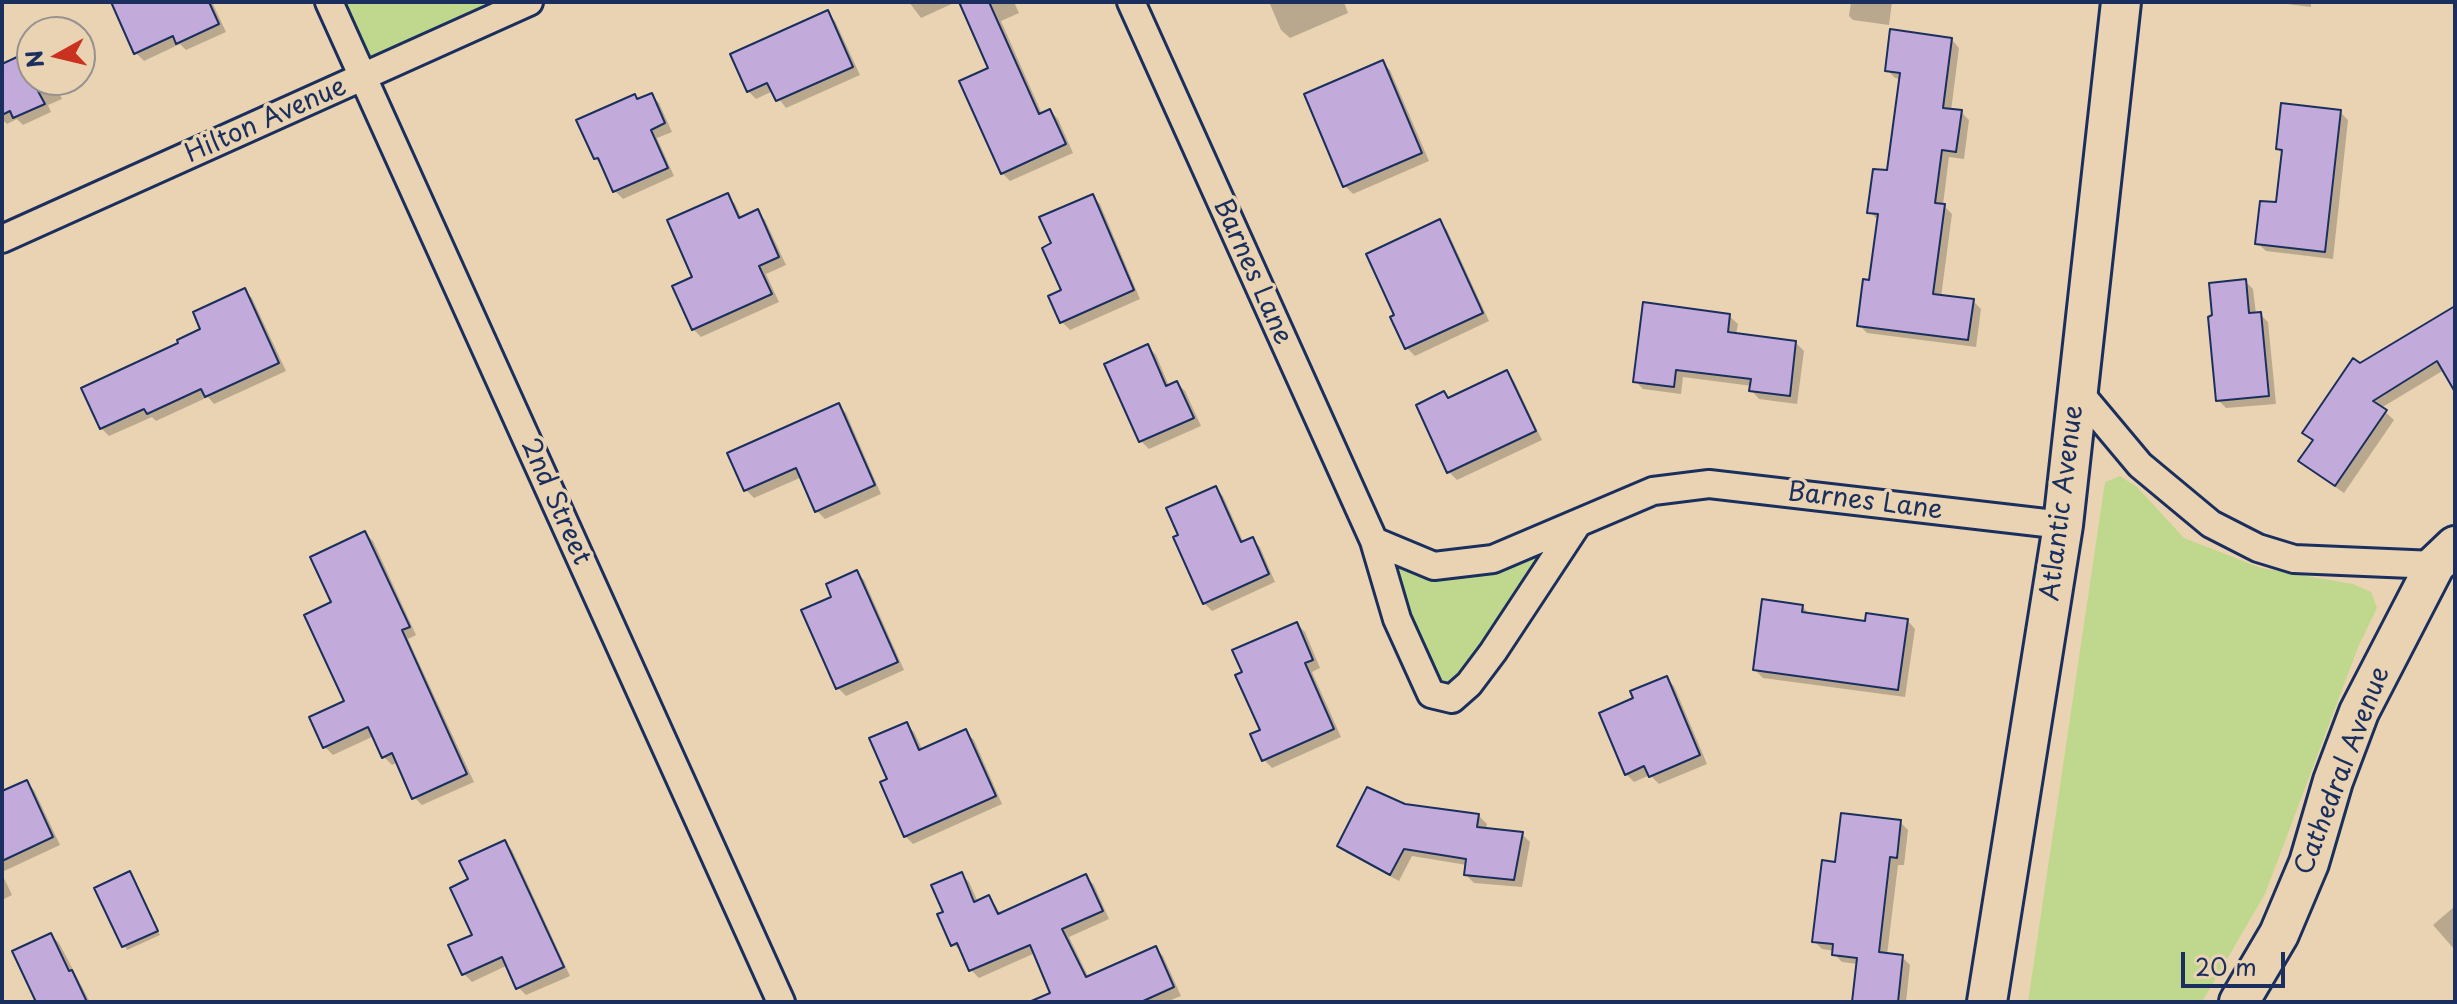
<!DOCTYPE html>
<style>
body{margin:0}
#map{position:relative;width:2457px;height:1004px;overflow:hidden;background:#e9d3b2;font-family:"Playpen Sans",sans-serif}
canvas{display:block}
.frame{position:absolute;inset:0;border:4px solid #1b2f5e;pointer-events:none}
.north{position:absolute;left:16px;top:16px;width:80px;height:80px;box-sizing:border-box;background:#e9d3b2;border:2px solid #979190;border-radius:50%;rotate:262deg;font-size:22px;font-weight:700;line-height:32px;text-align:center;color:#1b2f5e}
.north::after{content:'';display:block;margin:auto;width:28px;height:36px;background:#c8321e;clip-path:polygon(50% 0,100% 100%,50% 72%,0 100%)}
.scale{position:absolute;left:2181px;top:952px;width:104px;height:36px;box-sizing:border-box;border:4px solid #1b2f5e;border-top:0;padding-left:10px;font-size:24px;line-height:28px;white-space:nowrap;color:#1b2f5e;-webkit-text-stroke:6px #e9d3b2;paint-order:stroke}
</style>
<div id="map">
<canvas width="2457" height="1004"></canvas>
<div class="frame"></div>
<div class="north">N</div>
<div class="scale">20 m</div>
</div>
<script>
const ctx = document.querySelector('canvas').getContext('2d');
ctx.lineJoin = 'round';
function paint(path, color) { ctx.fillStyle = color; ctx.fill(path, 'evenodd'); }
const toPath = rows => new Path2D(rows.map(r => 'M' + r).join(''));
function trace(path, color, width, dash) { ctx.strokeStyle = color; ctx.lineWidth = width; ctx.lineCap = dash ? 'butt' : 'round'; ctx.setLineDash(dash || []); ctx.stroke(path); }
function label(font, color, halo, rows, align = 'center') {
  ctx.font = font + ' "Playpen Sans",sans-serif'; ctx.lineWidth = 7; ctx.setLineDash([]); ctx.textBaseline = 'middle'; ctx.strokeStyle = halo; ctx.fillStyle = color; for (const [text, x, y, turn = 0] of rows) {
    ctx.save(); ctx.translate(x, y); ctx.rotate((+turn || 0) * Math.PI / 180); ctx.textAlign = isNaN(turn) ? turn : align; if (halo) ctx.strokeText(text, 0, 0); ctx.fillText(text, 0, 0); ctx.restore();
  }
}
const green = toPath([
 [328,2,511,2,359,69],
 [2120,476,2137,487,2184,538,2261,568,2353,584,2371,592,2377,608,2359,645,2265,894,2202,1002,2028,1002,2105,482],
 [1578,523,1469,684,1431,694,1374,541,1434,566]
]);
const shadow = toPath([
 [116,2,212,2,226,32,186,50,180,44,144,61,136,53],
 [909,2,956,2,921,18],
 [962,2,1014,2,1019,13,1001,21,1042,114,1050,111,1058,119,1073,153,1010,181,1002,173,991,69],
 [1266,2,1344,2,1348,13,1290,38,1281,30,1270,4],
 [1851,2,1892,2,1889,25,1853,20,1849,16],
 [2271,2,2311,2,2311,7],
 [827,12,835,21,860,75,786,108,773,91,756,99,748,91],
 [1951,39,1959,48,1951,111,1961,112,1969,120,1964,159,1949,157,1943,205,1952,214,1941,297,1973,301,1981,309,1976,347,1867,333,1859,325,1871,282,1878,220,1870,212,1888,173,1901,79,1895,78,1887,70],
 [32,53,32,80,53,80,62,99,48,105,51,112,23,125,17,119,7,124,2,119,2,66],
 [1382,62,1390,70,1429,161,1353,194,1345,186],
 [651,95,659,103,672,132,657,138,674,176,623,199,615,191,604,167,595,158,638,101],
 [2340,112,2348,120,2333,259,2266,251,2257,243,2277,204,2283,154,2278,149],
 [727,196,735,204,742,219,757,212,765,220,786,265,766,274,779,302,701,337,693,329,695,278],
 [1092,196,1100,204,1140,299,1070,330,1062,322,1063,291,1054,244],
 [1439,222,1447,230,1489,321,1415,356,1407,348],
 [2245,281,2253,289,2256,314,2260,314,2268,322,2276,404,2226,408,2218,400],
 [244,290,252,298,286,371,214,404,208,397,156,421,152,417,109,436,101,428,181,344,203,330],
 [2455,308,2455,381,2444,370,2381,408,2394,420,2344,493,2309,469,2301,461,2314,442,2305,433,2360,365],
 [1729,316,1738,324,1736,335,1796,343,1804,351,1797,404,1759,399,1751,390,1752,386,1683,377,1681,394,1643,389,1635,381],
 [1148,347,1156,355,1169,386,1177,383,1185,391,1201,426,1149,449,1141,441],
 [1506,373,1514,381,1542,440,1457,480,1449,472,1444,393,1450,399],
 [838,405,846,413,881,494,825,519,817,511,802,477,754,498,746,490],
 [1215,488,1223,496,1244,543,1252,539,1260,547,1275,582,1212,611,1204,603],
 [365,533,373,541,416,635,408,639,474,782,422,805,414,797,398,762,392,765,384,757,374,736,333,755,325,747,346,702,333,603],
 [856,572,864,580,904,670,846,696,838,688,804,611,834,598],
 [1802,606,1810,615,1866,623,1907,620,1915,629,1905,697,1763,678,1755,670],
 [1297,624,1305,632,1320,668,1312,672,1341,737,1272,768,1264,760],
 [1666,678,1674,686,1707,764,1659,784,1650,775,1634,782,1626,774,1636,699],
 [906,724,914,732,923,751,965,732,974,740,1002,804,913,844,905,836,890,780],
 [26,782,34,790,60,845,2,872,2,793],
 [1404,806,1479,816,1487,824,1486,830,1522,834,1530,842,1522,887,1474,883,1466,875,1467,865,1412,856,1399,881,1347,853,1339,845],
 [1900,822,1908,830,1904,865,1898,865,1887,955,1902,957,1910,965,1906,1002,1854,1002,1858,964,1842,962,1834,954,1834,951,1822,949,1814,941,1836,864],
 [504,842,512,850,570,976,526,995,518,987,508,965,472,982,464,974,451,946,474,936,471,880],
 [130,873,160,935,127,950,97,889],
 [2,874,12,895,2,900],
 [961,874,969,882,978,902,989,897,1001,914,1086,877,1094,885,1109,919,1069,937,1089,978,1155,948,1163,956,1181,996,1166,1002,1050,1002,1055,1000,1035,953,979,978,971,970,963,952,953,944,946,913],
 [2455,906,2455,950,2433,925],
 [51,935,59,943,90,1002,33,1002,38,1000]
]);
const building = toPath([
 [111,2,209,2,219,24,176,44,173,36,134,54,111,2],
 [959,2,989,2,1039,114,1050,109,1066,144,1001,174,959,81,988,68,959,2],
 [828,10,853,67,776,101,767,83,747,92,730,54,828,10],
 [1890,29,1952,38,1943,108,1962,110,1956,152,1942,150,1935,203,1945,204,1933,294,1974,299,1968,340,1857,326,1863,279,1869,280,1878,214,1867,213,1873,169,1887,170,1900,73,1885,71,1890,29],
 [32,50,32,80,45,104,13,118,10,111,2,115,2,64,32,50],
 [1383,60,1422,153,1343,187,1304,94,1383,60],
 [652,93,665,123,651,130,668,168,613,192,598,158,594,159,576,120,635,94,637,99,652,93],
 [2281,103,2341,110,2325,252,2255,244,2260,201,2276,202,2282,150,2276,149,2281,103],
 [728,193,739,218,758,209,779,257,759,266,772,294,692,330,672,286,692,277,667,220,728,193],
 [1093,194,1134,290,1060,323,1048,296,1061,290,1042,248,1051,243,1039,217,1093,194],
 [1440,219,1483,313,1405,349,1390,317,1394,315,1366,254,1440,219],
 [2246,279,2249,313,2261,312,2269,396,2216,401,2208,317,2212,315,2209,283,2246,279],
 [245,288,279,363,205,397,201,389,147,414,144,409,100,429,81,388,178,343,177,340,200,329,193,312,245,288],
 [1643,302,1730,314,1728,332,1796,341,1790,396,1749,391,1751,379,1676,370,1674,387,1633,382,1643,302],
 [2455,306,2455,392,2437,361,2373,401,2387,410,2335,486,2298,461,2313,440,2302,433,2353,358,2360,363,2455,306],
 [1148,344,1166,386,1177,381,1194,418,1139,442,1104,364,1148,344],
 [1507,370,1536,431,1447,473,1416,405,1444,391,1448,398,1507,370],
 [839,403,875,485,815,512,796,468,744,491,727,453,839,403],
 [1216,486,1241,542,1253,537,1269,574,1203,604,1173,537,1178,535,1166,508,1216,486],
 [365,531,410,627,402,630,467,774,412,799,392,753,382,758,368,727,323,748,309,717,344,701,304,615,331,602,310,557,365,531],
 [857,570,898,662,836,689,801,610,831,597,826,584,857,570],
 [1762,599,1803,605,1802,612,1865,621,1866,613,1908,619,1898,690,1753,670,1762,599],
 [1297,622,1313,660,1305,663,1334,729,1262,761,1250,734,1260,730,1235,675,1242,672,1232,650,1297,622],
 [1667,676,1700,755,1649,777,1644,766,1625,775,1599,713,1633,698,1630,691,1667,676],
 [907,722,919,750,966,729,996,796,904,837,880,782,887,779,869,738,907,722],
 [27,780,53,837,2,861,2,791,27,780],
 [1367,787,1405,804,1479,814,1477,827,1523,832,1514,880,1464,875,1466,859,1404,849,1390,875,1337,846,1367,787],
 [1841,813,1901,820,1897,858,1890,857,1879,952,1903,955,1898,1002,1852,1002,1857,958,1832,955,1833,944,1812,942,1822,860,1835,862,1841,813],
 [505,840,564,967,516,989,502,957,462,975,448,945,472,935,450,888,468,879,459,861,505,840],
 [130,871,158,931,122,947,94,888,130,871],
 [962,872,974,902,989,895,998,914,1086,874,1103,911,1062,929,1086,977,1156,946,1174,987,1141,1002,1029,1002,1050,993,1030,945,969,971,957,943,951,946,937,914,943,912,931,885,962,872],
 [51,933,69,971,72,970,87,1002,36,1002,12,951,51,933]
]);
const street = toPath([
 [329,2,781,1002],
 [1131,2,1374,541,1434,566,1493,559,1653,491,1709,484,2063,525],
 [2,239,529,2],
 [2078,391,2140,465,2211,524,2258,548,2294,559,2435,565],
 [1374,541,1397,619,1431,694,1452,699,1469,684,1493,652,1578,523]
]);
const secondary = toPath([
 [1987,1002,2063,525,2121,2],
 [2239,1002,2279,934,2309,863,2333,781,2359,712,2435,565,2455,546]
]);
const streetNames = [
 ["Hilton Avenue",266,121,-24],
 ["Barnes Lane",1252,272,66],
 ["2nd Street",555,502,66],
 ["Barnes Lane",1865,502,7],
 ["Atlantic Avenue",2063,503,-83],
 ["Cathedral Avenue",2343,771,-69]
];
paint(green, '#bfd88e');
paint(shadow, '#0003');
paint(building, '#c2abda');
trace(building, '#1b2f5e', 2);
trace(street, '#1b2f5e', 32);
trace(secondary, '#1b2f5e', 44);
trace(street, '#e9d3b2', 26);
trace(secondary, '#e9d3b2', 38);
label('26px', '#1b2f5e', '#e9d3b2', streetNames);
</script>
